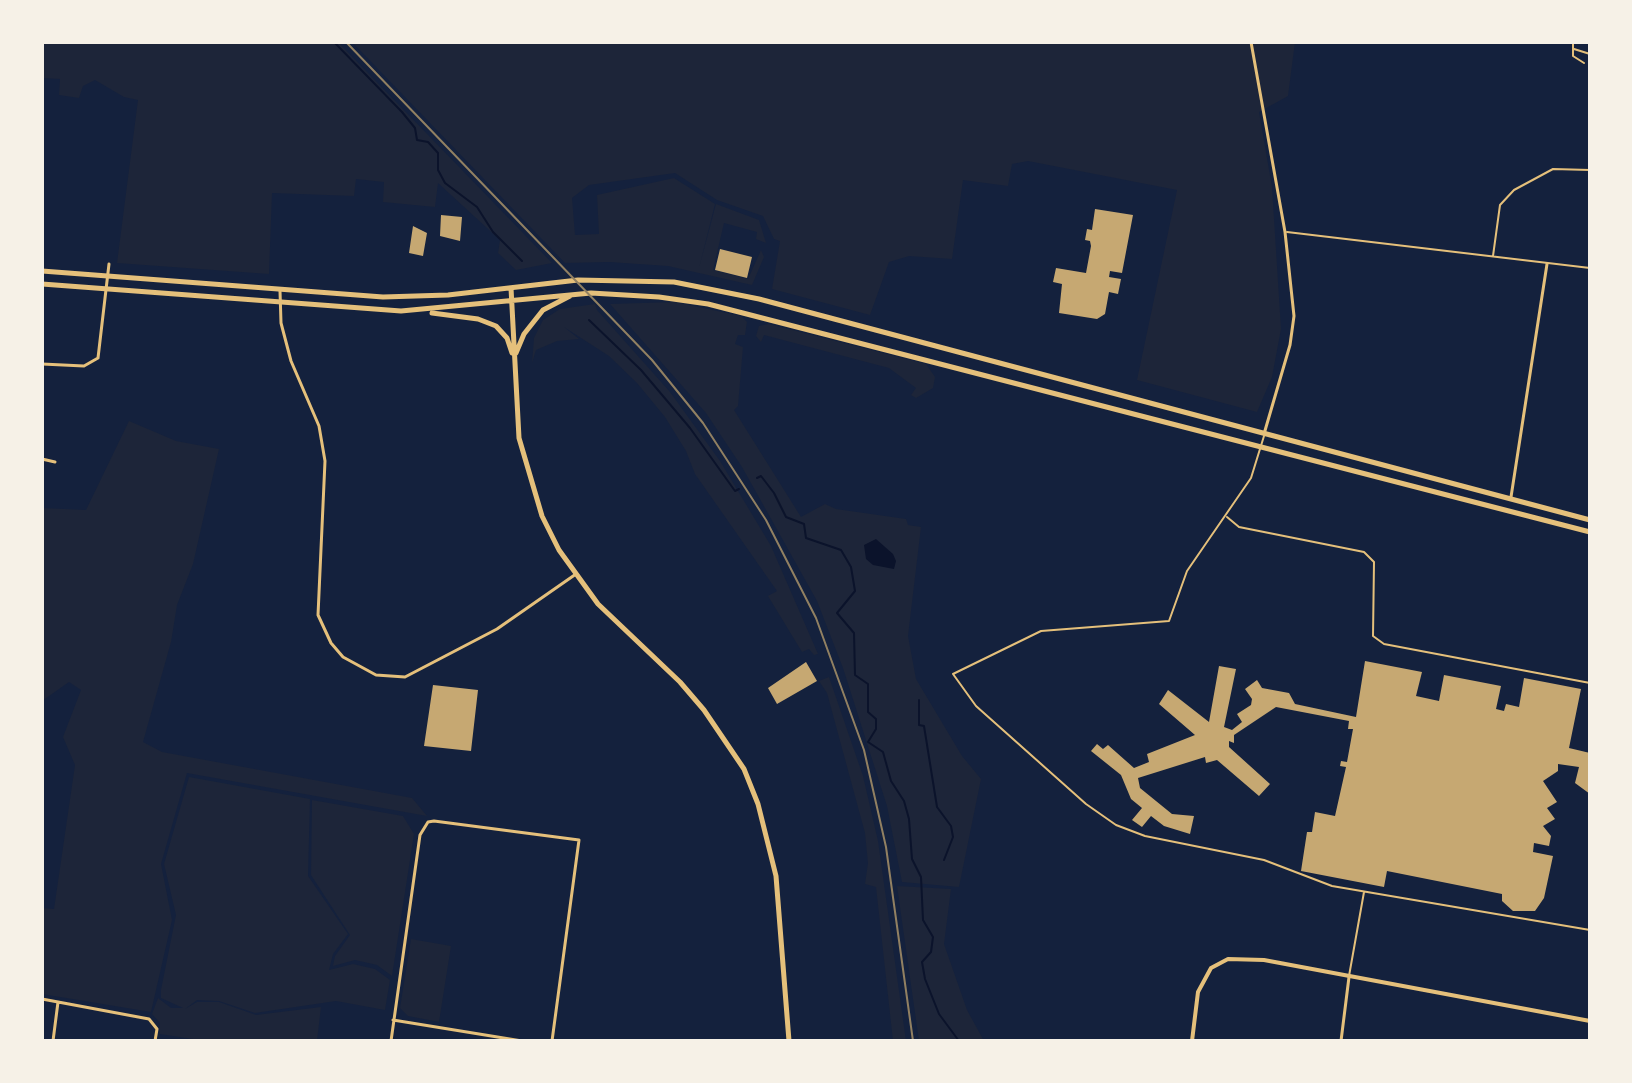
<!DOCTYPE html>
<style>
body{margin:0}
#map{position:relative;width:1632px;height:1083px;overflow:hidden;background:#14213d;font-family:"Roboto Condensed",sans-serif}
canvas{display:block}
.frame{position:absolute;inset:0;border:44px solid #f6f1e7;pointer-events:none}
</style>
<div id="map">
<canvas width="1632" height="1083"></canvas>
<div class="frame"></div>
</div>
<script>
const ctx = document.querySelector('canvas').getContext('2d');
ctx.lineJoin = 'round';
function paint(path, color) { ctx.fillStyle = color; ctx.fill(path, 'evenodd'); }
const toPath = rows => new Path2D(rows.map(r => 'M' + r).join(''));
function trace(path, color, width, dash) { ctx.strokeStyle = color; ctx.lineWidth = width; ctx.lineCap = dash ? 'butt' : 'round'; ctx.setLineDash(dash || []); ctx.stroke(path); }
const green = toPath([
 [42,42,338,42,552,263,516,270,498,253,500,240,438,183,435,207,383,202,384,182,356,179,354,196,272,193,269,274,117,263,138,100,124,97,95,80,83,86,79,98,59,95,60,79,42,78],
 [352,42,1295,42,1288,96,1259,112,1272,187,1281,329,1272,377,1257,412,1137,380,1177,190,1028,161,1012,164,1008,186,963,180,952,259,909,256,889,262,870,315,772,289,780,241,774,239,763,216,717,200,675,173,589,185,572,198,575,235,599,234,597,195,674,178,715,204,699,268,716,204,759,220,766,243,756,239,757,232,724,223,713,270,748,279,761,250,764,257,752,285,668,266,609,262,565,263],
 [675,302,741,316,747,322,745,335,738,335,735,344,743,347,738,406,734,410,801,517,825,504,836,509,906,519,908,525,921,527,908,636,916,679,962,756,981,779,959,887,902,882,887,806,843,668,817,601,742,467,706,413,610,304],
 [595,304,597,310,670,392,720,461,771,546,818,654,814,655,809,649,802,652,768,596,777,591,695,474,686,451,665,417,637,383,609,356,564,327,579,339,557,341,536,350,532,363,534,338,543,320,560,309],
 [769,324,926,364,935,377,933,388,916,398,911,395,916,388,889,368,764,335,761,342,756,336,759,326],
 [129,421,176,441,219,449,193,564,177,605,171,642,143,742,162,752,412,798,427,816,187,773,161,864,172,920,151,1012,42,994,42,908,54,909,75,765,63,737,81,690,69,682,42,701,42,508,86,510],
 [829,677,863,776,878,841,906,1041,893,1041,876,887,865,884,868,863,865,833,827,693,819,681],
 [189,777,310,799,308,876,348,934,333,954,329,970,353,964,375,969,390,980,385,1010,336,1001,255,1013,219,1001,197,1000,185,1009,197,1002,219,1002,256,1015,321,1007,317,1041,206,1041,160,1034,160,1023,152,1014,158,998,171,1008,183,1008,161,998,161,990,176,915,164,864],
 [312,800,403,816,414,834,392,976,377,965,355,960,333,966,335,956,350,935,311,875],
 [897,886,951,889,944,944,967,1010,984,1041,919,1041],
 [411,939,451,946,439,1022,408,1016,400,1008]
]);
const water = toPath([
 [876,539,893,554,896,561,894,569,873,565,866,559,864,545]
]);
const stream = toPath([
 [334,42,402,112,415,128,417,140,428,142,438,153,438,170,445,183,477,207,493,232,522,261],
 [589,320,641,370,690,428,735,491,739,489],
 [757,478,761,476,774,493,786,517,804,524,806,538,841,550,851,567,855,591,837,613,854,633,855,675,868,684,868,712,876,719,876,729,868,742,883,752,891,781,904,801,909,819,912,859,921,877,923,920,933,937,931,952,922,962,925,979,939,1014,959,1041],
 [919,700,919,725,924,726,937,807,951,826,953,837,944,860]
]);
const building = toPath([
 [1095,209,1133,215,1122,273,1110,271,1109,277,1121,279,1118,294,1109,292,1105,314,1097,319,1059,313,1062,284,1053,282,1056,268,1086,273,1091,246,1090,241,1085,240,1087,229,1092,230],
 [441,215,462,217,460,241,440,236],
 [413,226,427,233,423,256,409,253],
 [720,249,752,257,747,278,715,270],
 [1365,661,1422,672,1416,696,1439,701,1444,675,1501,686,1496,709,1504,711,1506,704,1519,707,1524,678,1581,689,1569,748,1590,753,1590,794,1575,783,1579,767,1558,764,1558,771,1543,781,1557,802,1547,808,1555,819,1543,826,1551,836,1549,846,1534,843,1533,852,1553,856,1544,898,1535,911,1513,911,1502,901,1502,894,1387,871,1384,887,1301,871,1307,832,1312,832,1315,812,1335,816,1346,767,1340,766,1341,761,1347,762,1353,729,1348,729,1349,721,1276,707,1234,735,1234,743,1229,741,1229,747,1270,784,1259,796,1217,760,1206,763,1205,757,1138,778,1140,788,1172,814,1194,816,1190,834,1164,826,1151,816,1142,827,1132,820,1142,808,1131,799,1121,775,1091,751,1097,744,1103,749,1108,745,1134,768,1149,762,1147,754,1195,735,1159,704,1168,690,1209,722,1219,666,1236,669,1224,727,1232,730,1242,722,1237,714,1251,705,1252,699,1245,689,1257,680,1262,688,1289,693,1295,704,1356,717],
 [806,662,817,681,777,704,768,688],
 [433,685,478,690,471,751,424,746]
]);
const service = toPath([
 [1573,42,1573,56,1584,63],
 [1574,49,1590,54],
 [1287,232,1590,268],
 [1493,256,1500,205,1514,190,1553,169,1590,170],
 [1264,436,1251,478,1187,571,1169,621,1041,631,953,674,976,706,1086,804,1116,825,1145,836,1264,860,1332,886,1590,930],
 [1227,517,1239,527,1364,552,1374,562,1373,636,1384,644,1590,683],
 [1349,976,1364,892]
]);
const minor = toPath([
 [1251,42,1285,232,1294,316,1290,345,1264,434],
 [280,291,281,323,291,361,319,426,325,461,318,615,331,643,343,657,376,675,405,677,497,629,576,574],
 [42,364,84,366,98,358,109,264],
 [42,459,55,462],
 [1511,497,1547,264],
 [42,999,149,1019,157,1029,155,1041],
 [393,1020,522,1041],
 [53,1041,58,1002],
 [391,1041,420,835,428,822,434,821,579,840,552,1041],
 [1341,1041,1349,977]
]);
const tertiary = toPath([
 [1192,1041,1198,992,1211,968,1228,959,1264,960,1590,1021]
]);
const secondary = toPath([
 [42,271,383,297,448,295,578,280,674,282,759,299,1590,520],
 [42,284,401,311,591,293,659,297,708,304,1590,532],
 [511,288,519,438,542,516,559,550,598,604,680,682,704,710,744,769,758,804,776,876,789,1041],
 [432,313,478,319,496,326,507,338,512,353],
 [516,353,524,334,543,310,570,296]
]);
const rail = toPath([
 [346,42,652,360,703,423,766,520,816,618,864,750,886,847,913,1041]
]);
paint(green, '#1d2539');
paint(water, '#0b132b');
trace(stream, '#0b132b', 2);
paint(building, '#c6a872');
trace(service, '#e5c07b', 2);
trace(minor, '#e5c07b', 3);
trace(tertiary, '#e5c07b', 4);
trace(secondary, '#e5c07b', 5);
trace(rail, '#918062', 2);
</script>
